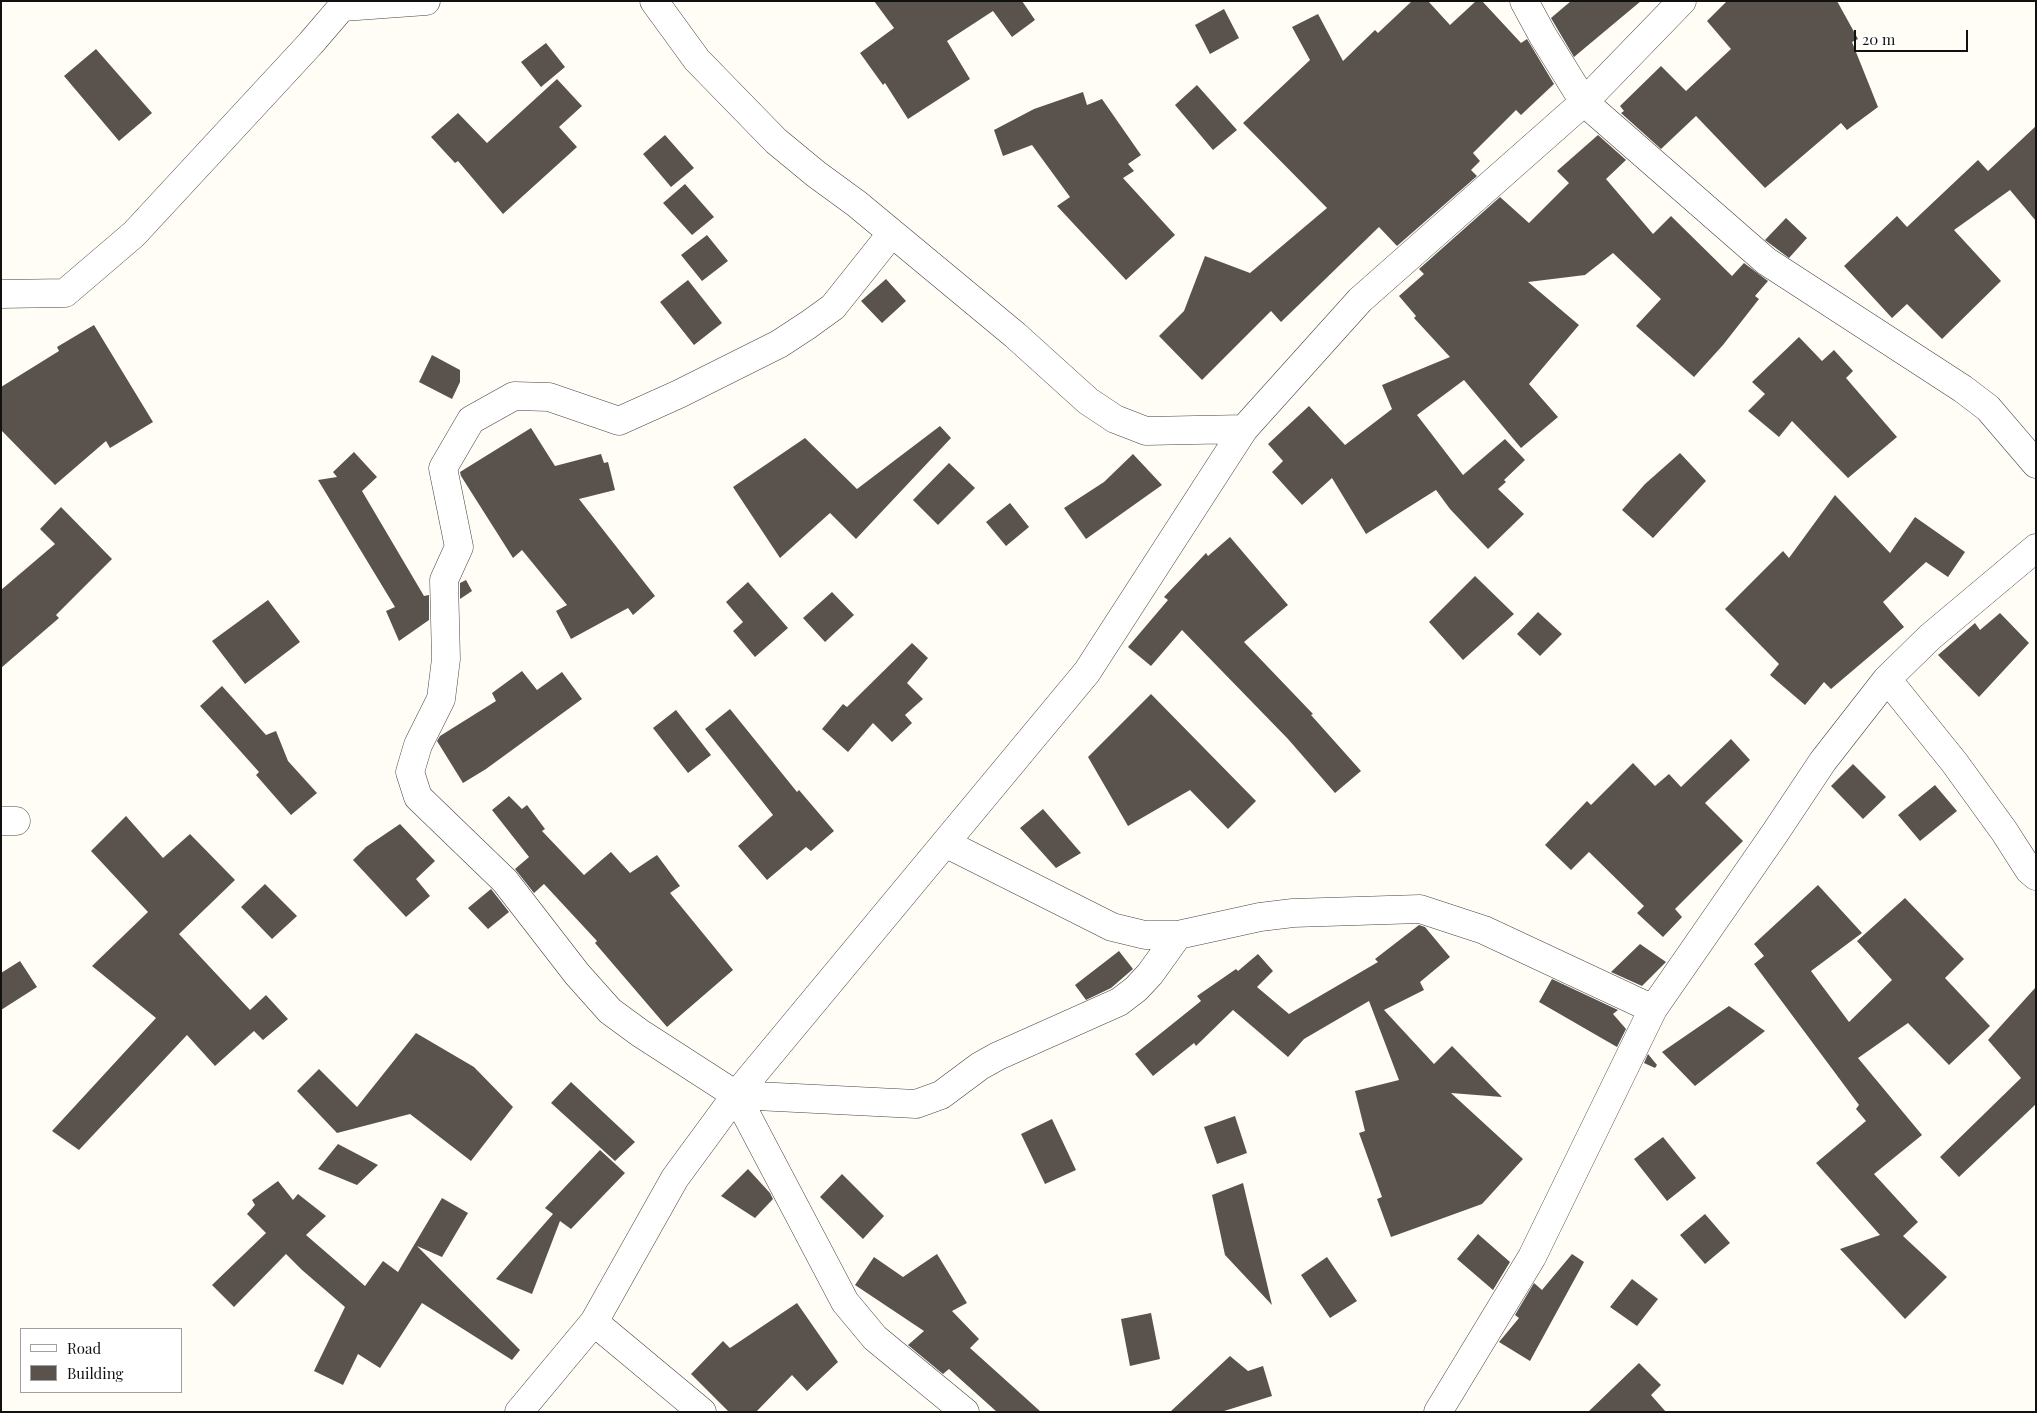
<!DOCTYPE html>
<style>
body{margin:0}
#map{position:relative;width:2037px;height:1413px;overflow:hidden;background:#fffdf5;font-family:"Playfair Display",serif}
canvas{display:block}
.frame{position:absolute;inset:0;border:2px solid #111;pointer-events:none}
.legend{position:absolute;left:20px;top:1328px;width:162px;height:65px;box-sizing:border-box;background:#fff;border:1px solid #a0a0a0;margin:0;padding:6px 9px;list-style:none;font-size:15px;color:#111}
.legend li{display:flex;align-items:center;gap:10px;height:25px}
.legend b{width:25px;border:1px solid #a0a0a0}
.scale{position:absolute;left:1854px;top:30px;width:114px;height:22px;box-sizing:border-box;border:2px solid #111;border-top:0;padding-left:6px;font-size:15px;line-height:18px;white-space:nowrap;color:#111;-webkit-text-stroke:4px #fff;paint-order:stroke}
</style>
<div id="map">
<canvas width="2037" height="1413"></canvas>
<div class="frame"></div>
<ul class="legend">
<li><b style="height:6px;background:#fff"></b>Road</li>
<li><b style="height:14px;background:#5a524d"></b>Building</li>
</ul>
<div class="scale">20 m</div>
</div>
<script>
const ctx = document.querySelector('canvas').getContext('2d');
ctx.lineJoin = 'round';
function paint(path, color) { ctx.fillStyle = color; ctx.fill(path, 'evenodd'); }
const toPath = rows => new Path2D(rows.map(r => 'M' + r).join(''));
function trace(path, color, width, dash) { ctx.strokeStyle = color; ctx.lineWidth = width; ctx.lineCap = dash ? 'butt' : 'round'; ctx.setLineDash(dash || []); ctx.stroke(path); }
const building = toPath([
 [874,1,1022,1,1035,20,1012,37,993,11,947,41,970,79,908,119,885,83,883,85,860,53,894,28],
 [1412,1,1428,1,1450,25,1476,1,1482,1,1521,43,1527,39,1554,84,1521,115,1516,110,1473,153,1480,161,1471,170,1477,176,1397,246,1379,227,1281,322,1271,311,1202,380,1159,336,1184,311,1205,256,1250,273,1327,208,1243,123,1310,60,1292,27,1318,14,1343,61,1375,30,1378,33],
 [1571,1,1641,1,1574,57,1551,18],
 [1727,1,1837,1,1858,39,1852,42,1878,107,1847,130,1841,123,1765,188,1696,116,1661,149,1621,113,1624,111,1620,106,1661,66,1686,91,1731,49,1707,21],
 [1224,9,1239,38,1210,54,1195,25],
 [546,43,565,67,541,87,521,62],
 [96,49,152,113,119,141,64,76],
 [557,79,582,106,559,127,577,147,503,214,458,161,455,163,431,137,458,113,487,143],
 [1197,85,1237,130,1213,150,1175,105],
 [1083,92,1087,105,1102,99,1141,155,1128,164,1134,171,1123,178,1175,235,1126,280,1057,206,1070,197,1032,145,1003,156,994,130,1034,109],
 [2036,126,2036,221,2010,190,1954,230,2001,281,1942,339,1907,304,1892,318,1844,266,1897,216,1907,227,1978,160,1988,171],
 [665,135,694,168,671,187,643,154],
 [1598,135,1626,160,1606,179,1653,234,1671,216,1732,276,1744,263,1768,281,1755,296,1759,299,1723,345,1694,377,1636,326,1661,299,1613,253,1585,275,1528,282,1579,325,1529,384,1558,417,1521,448,1464,380,1417,415,1463,475,1505,439,1525,460,1504,480,1506,482,1498,489,1524,514,1488,549,1450,509,1436,490,1366,534,1332,478,1302,505,1272,472,1283,461,1268,444,1309,406,1345,445,1392,409,1382,385,1450,357,1414,318,1416,316,1399,296,1424,274,1419,269,1500,197,1529,223,1569,183,1557,171],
 [685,184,714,217,692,235,663,203],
 [1786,218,1807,238,1789,258,1765,240],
 [707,235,728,261,702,281,681,255],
 [886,279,906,301,882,323,861,301],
 [688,280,722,323,694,345,660,302],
 [94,325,153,422,110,448,106,441,55,485,1,430,1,387,59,351,57,347],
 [1799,337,1822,361,1834,350,1853,371,1846,378,1897,437,1848,478,1792,421,1779,437,1748,411,1765,394,1752,382],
 [432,355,460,370,460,382,452,399,419,382],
 [940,426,951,438,856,539,830,513,780,558,733,487,805,438,857,489],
 [531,428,555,466,601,454,604,463,608,462,615,490,579,499,655,596,633,615,628,608,571,639,556,611,567,605,522,550,513,558,461,476,460,472],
 [354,452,377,477,362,491,424,596,429,595,429,620,399,641,386,611,395,607,318,480,337,477,333,472],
 [1680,453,1706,481,1653,538,1622,510,1645,484],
 [1133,454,1162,485,1086,539,1064,508,1104,482],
 [949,463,975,488,938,525,913,500],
 [1835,495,1890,553,1915,517,1965,552,1948,577,1926,562,1883,602,1904,627,1831,689,1824,682,1805,705,1770,675,1779,664,1725,609,1783,551,1789,558],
 [1010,503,1029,527,1006,546,986,522],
 [61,507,112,559,56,615,59,618,1,668,1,590,55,544,40,529],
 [1230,537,1288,605,1244,642,1313,714,1311,715,1361,771,1335,793,1288,739,1182,630,1151,666,1128,647,1168,600,1164,597,1206,553,1208,556],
 [1475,576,1514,614,1463,660,1429,622],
 [466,580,472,591,460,599,460,583],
 [748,582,788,628,755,657,733,631,743,622,726,602],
 [832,592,854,615,825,642,803,618],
 [268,600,300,642,245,684,212,641],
 [1538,612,1562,634,1540,656,1517,634],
 [2000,613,2029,643,1979,697,1938,655,1975,623,1980,630],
 [912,643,928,658,907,683,923,699,905,715,912,723,892,742,873,723,848,752,822,729,843,704,847,707],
 [522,671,537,690,562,672,582,699,486,769,463,783,437,741,440,736,496,701,492,693],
 [222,686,266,735,276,731,288,761,317,793,291,815,256,775,259,772,200,706],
 [1151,694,1256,801,1228,829,1190,790,1128,826,1088,757],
 [730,709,797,792,799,790,834,831,811,851,806,847,767,880,738,846,773,815,705,729],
 [676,710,711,755,688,773,653,728],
 [1731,739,1750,760,1705,803,1743,841,1675,909,1682,917,1663,937,1637,913,1644,906,1589,852,1571,870,1545,845,1587,801,1591,805,1633,763,1655,786,1669,774,1681,787],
 [1853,764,1886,797,1863,819,1831,786],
 [1935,785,1957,811,1920,841,1898,815],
 [509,796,522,809,527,805,545,829,542,831,584,875,611,852,630,873,657,855,680,886,670,893,733,970,667,1027,595,943,597,941,544,884,534,893,515,869,529,857,492,810],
 [1043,809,1081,853,1056,868,1020,828],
 [126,816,163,858,190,834,235,880,179,934,250,1010,266,995,288,1019,263,1040,254,1031,215,1066,187,1035,79,1150,52,1131,156,1018,92,966,148,912,91,851],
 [400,824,435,861,416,879,430,896,406,917,353,860,366,847],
 [265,884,297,916,272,939,241,907],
 [1818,885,1862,933,1811,971,1849,1022,1892,980,1857,941,1905,898,1964,959,1945,978,1990,1026,1949,1065,1908,1023,1858,1058,1922,1135,1874,1174,1918,1222,1903,1236,1947,1277,1905,1319,1840,1249,1880,1235,1816,1163,1866,1121,1856,1109,1859,1105,1754,964,1764,956,1754,944],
 [491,889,509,912,488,929,468,908],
 [1419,925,1425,927,1450,957,1420,982,1424,990,1384,1010,1434,1064,1452,1046,1502,1097,1451,1093,1523,1159,1482,1204,1391,1237,1377,1199,1382,1197,1359,1133,1365,1131,1355,1091,1399,1080,1369,1001,1304,1039,1288,1057,1233,1010,1196,1046,1194,1043,1153,1076,1135,1054,1201,1001,1197,996,1236,969,1238,971,1258,954,1273,971,1257,987,1289,1014,1378,962,1375,959],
 [1640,944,1666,962,1642,986,1611,972],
 [1119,951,1133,969,1111,988,1086,1000,1075,985],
 [20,961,37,987,1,1010,1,973],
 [1552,979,1618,1010,1613,1014,1626,1029,1617,1047,1539,1002],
 [2036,987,2036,1104,1959,1177,1940,1157,2021,1078,1988,1040],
 [1729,1006,1765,1031,1695,1086,1662,1052],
 [416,1033,474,1067,513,1107,471,1161,410,1114,337,1133,297,1091,319,1069,357,1107],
 [1648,1054,1657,1065,1655,1068,1644,1063],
 [571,1082,635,1142,615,1161,551,1103],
 [1235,1116,1247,1153,1217,1164,1204,1127],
 [1052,1119,1076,1170,1045,1184,1021,1134],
 [1663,1137,1696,1178,1667,1201,1634,1159],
 [338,1144,378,1165,357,1185,318,1169],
 [600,1150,625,1173,571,1229,560,1221,532,1294,496,1279,553,1214,545,1208],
 [748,1169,770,1193,773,1199,755,1218,721,1196],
 [842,1174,884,1216,863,1239,820,1197],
 [278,1181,293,1200,298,1194,326,1216,306,1235,365,1286,383,1261,398,1272,442,1198,468,1213,442,1257,417,1246,520,1350,512,1360,422,1303,380,1368,358,1354,343,1385,314,1371,345,1307,302,1270,286,1254,234,1307,212,1285,266,1233,247,1214,255,1205,252,1200],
 [1243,1183,1272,1305,1225,1255,1212,1195],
 [1705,1214,1730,1243,1705,1264,1680,1235],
 [1478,1234,1510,1262,1493,1290,1457,1259],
 [937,1254,967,1303,952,1311,979,1339,970,1348,1041,1412,997,1412,949,1369,943,1374,908,1345,924,1331,855,1285,874,1257,903,1277],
 [1572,1254,1584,1262,1530,1361,1499,1342,1519,1318,1515,1315,1534,1283,1542,1290],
 [1327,1257,1357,1301,1330,1318,1301,1275],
 [1632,1279,1658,1299,1637,1326,1610,1307],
 [797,1303,838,1362,807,1391,792,1375,756,1412,729,1412,691,1374,723,1341,730,1348],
 [1151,1313,1160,1359,1130,1366,1121,1319],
 [1230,1356,1248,1371,1263,1366,1272,1396,1221,1412,1170,1412],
 [1639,1363,1661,1385,1651,1395,1666,1412,1588,1412]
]);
const street = toPath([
 [654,1,697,60,776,141,816,174,857,204,1015,335,1088,401,1115,419,1146,431,1244,429],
 [1524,1,1543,36,1584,102,1766,261,1963,389,1988,408,2036,464],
 [343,7,426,1],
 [892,233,833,307,808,325,779,344,679,394,619,421,549,397,514,396,471,420,443,468,459,547,444,580,446,659,441,699,418,745,410,772,418,797,505,881,577,974,610,1011,640,1033,736,1095,845,1302,875,1338,965,1412],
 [1,294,65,293,134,234,311,43,347,1],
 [1887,679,1954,762,2004,831,2029,870,2036,876],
 [1,821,16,821],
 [945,843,1112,927,1145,935,1178,935,1260,917,1293,913,1420,909,1484,930,1653,1009],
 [736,1095,916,1104,941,1095,980,1066,998,1056,1119,1002,1136,989,1150,974,1178,935],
 [594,1322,702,1412],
 [519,1412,594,1322,675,1178,736,1095,1087,672,1244,429,1360,300,1584,102,1682,1],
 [1438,1412,1532,1257,1653,1009,1775,833,1823,761,1887,679,1930,637,2036,548]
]);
paint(building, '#5a524d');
trace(street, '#444', 29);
trace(street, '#fff', 28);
</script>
